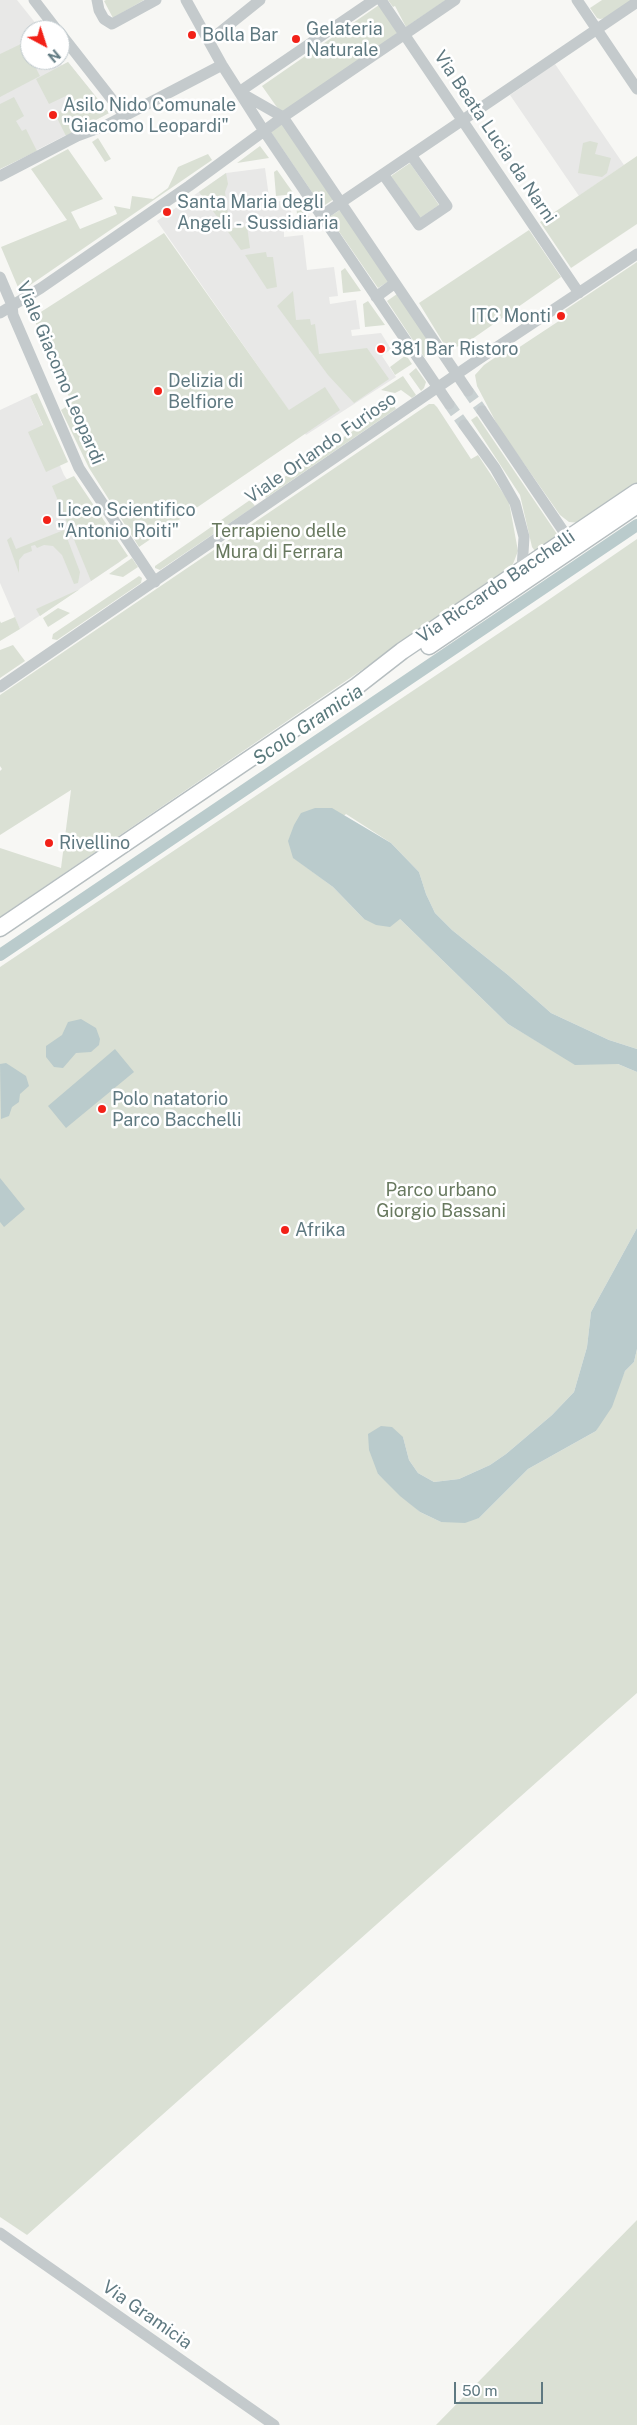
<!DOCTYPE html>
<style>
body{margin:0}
#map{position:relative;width:637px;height:2425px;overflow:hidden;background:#f7f7f4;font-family:"Public Sans",sans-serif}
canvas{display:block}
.north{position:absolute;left:20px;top:20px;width:50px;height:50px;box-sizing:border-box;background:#fff;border:1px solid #bfc9cd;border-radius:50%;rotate:140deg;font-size:14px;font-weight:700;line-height:20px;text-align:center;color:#5f7981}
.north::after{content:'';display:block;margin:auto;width:18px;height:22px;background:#f22118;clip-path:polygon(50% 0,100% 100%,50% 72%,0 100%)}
.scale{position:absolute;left:454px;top:2382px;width:89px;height:22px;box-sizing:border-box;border:2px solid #5f7981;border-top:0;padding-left:6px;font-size:15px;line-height:18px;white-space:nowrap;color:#5f7981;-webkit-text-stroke:4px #fff;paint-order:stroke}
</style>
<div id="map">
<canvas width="637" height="2425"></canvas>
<div class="north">N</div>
<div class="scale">50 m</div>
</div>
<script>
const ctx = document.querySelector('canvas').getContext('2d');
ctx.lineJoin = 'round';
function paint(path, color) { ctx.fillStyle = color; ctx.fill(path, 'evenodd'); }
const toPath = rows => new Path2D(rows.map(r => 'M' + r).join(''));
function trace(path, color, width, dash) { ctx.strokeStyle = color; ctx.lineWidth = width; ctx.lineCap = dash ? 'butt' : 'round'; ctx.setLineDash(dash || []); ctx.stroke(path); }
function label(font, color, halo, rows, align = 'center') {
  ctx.font = font + ' "Public Sans",sans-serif'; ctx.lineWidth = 5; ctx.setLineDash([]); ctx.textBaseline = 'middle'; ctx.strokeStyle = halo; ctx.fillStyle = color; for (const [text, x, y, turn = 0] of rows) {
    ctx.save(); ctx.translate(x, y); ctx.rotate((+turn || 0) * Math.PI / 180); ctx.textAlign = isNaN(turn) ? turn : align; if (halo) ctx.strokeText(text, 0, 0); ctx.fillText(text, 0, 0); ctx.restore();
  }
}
const built = toPath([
 [0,0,17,0,41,30,30,30,30,60,58,60,62,65,68,62,109,113,0,169],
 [555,64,624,165,579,196,510,95],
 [265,168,269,197,261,198,262,203,290,200,293,230,284,231,284,237,303,235,307,270,334,267,338,296,329,297,330,304,356,300,360,329,351,330,352,336,381,333,391,349,382,356,396,377,306,435,157,221,226,173],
 [30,396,64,475,121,561,20,629,0,583,0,410]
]);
const green = toPath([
 [106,0,144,0,113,18,104,1],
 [388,0,446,0,406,27,395,6,393,7],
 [602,0,633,0,607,18,600,19,597,18,590,8],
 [379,5,398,33,281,113,262,86],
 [23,43,40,76,0,97,0,54],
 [68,62,109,113,66,136,55,114,73,105,68,95,49,104,36,79],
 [14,97,24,116,16,121,22,131,26,129,37,151,0,169,0,104],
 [282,124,334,199,322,207,271,132],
 [98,138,111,159,105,162,92,142],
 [590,141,598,143,595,154,611,158,607,173,602,177,578,173,583,143],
 [260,146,269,158,237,163],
 [68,149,103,199,71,212,80,229,117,214,114,206,130,209,132,196,153,199,168,188,178,167,208,154,212,160,20,292,1,247,67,220,31,169],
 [637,156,637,224,571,268,540,222],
 [410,163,439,205,420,218,391,176],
 [277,170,294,194,276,196,274,172],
 [226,173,228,184,225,192,229,221,221,222,199,192],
 [298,201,315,225,298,226,296,203],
 [340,210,389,281,378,288,329,217],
 [247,226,250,248,241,250,226,229],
 [529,230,561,277,465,344,453,348,444,344,419,303],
 [164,233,289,410,325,387,340,410,139,547,89,468,61,410,72,403,33,317],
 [266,252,267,257,273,257,277,287,267,289,245,255],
 [637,262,637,485,581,523,569,522,560,515,499,428,477,386,475,375,484,365,512,346,515,350,568,315,565,310],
 [345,268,361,291,343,293,341,271],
 [293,291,296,320,310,319,311,325,315,324,319,354,367,348,389,379,354,403,328,375,277,306],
 [397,294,435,350,424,357,387,301],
 [368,301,385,325,365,327,363,304],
 [406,355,412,364,395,375,390,367],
 [416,368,426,382,424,388,421,391,409,374],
 [403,376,416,395,412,398,401,390,395,393,381,390],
 [37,393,68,462,46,472,28,432,43,425,30,396],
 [393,404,396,409,266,498,262,492],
 [429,404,434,404,437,407,471,459,478,455,509,502,518,551,513,564,501,575,0,917,0,848,61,868,71,790,0,835,0,771,2,769,0,766,0,695],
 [477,416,557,534,558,537,535,551,532,547,520,495,471,420],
 [74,476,128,556,91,581,52,486],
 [250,500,255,506,160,570,155,568,155,566],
 [64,530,80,572,78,583,74,584,62,555,53,546,44,545,37,548,35,545,31,546,32,551,24,554,19,560,19,573,7,540,11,537,16,549],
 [637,539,637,1049,609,1040,551,1013,508,975,452,930,435,913,426,894,419,872,391,843,346,814,294,858,333,887,364,919,400,919,508,1024,575,1064,618,1064,637,1072,637,1228,591,1312,587,1347,574,1392,552,1415,506,1454,490,1465,459,1479,434,1482,418,1473,409,1460,403,1437,378,1474,420,1512,441,1522,479,1518,528,1469,596,1431,625,1371,634,1362,637,1349,637,1693,27,2235,0,2217,0,967,541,605],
 [132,558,138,567,123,577,109,574],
 [139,576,142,578,141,583,57,640,52,639,53,634],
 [80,589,40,616,36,609],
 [58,608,70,613,48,627,43,618],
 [15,617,20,629,0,641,0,621,1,623],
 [13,645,25,661,0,678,0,650],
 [637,2220,637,2425,436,2425]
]);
const water = toPath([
 [315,808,332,808,391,843,419,872,426,894,435,913,452,930,508,975,551,1013,609,1040,637,1049,637,1072,618,1064,575,1065,508,1024,400,919,390,927,376,925,364,919,333,887,293,858,288,841,294,825,301,813],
 [81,1019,96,1028,100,1039,99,1045,91,1052,76,1053,63,1068,54,1067,46,1057,46,1046,62,1035,68,1022],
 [115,1049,134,1072,66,1128,48,1106],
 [6,1063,26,1076,29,1086,20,1094,19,1102,12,1107,9,1116,1,1119,0,1064],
 [0,1178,25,1209,4,1227,0,1222],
 [637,1228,637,1349,634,1362,625,1371,612,1407,596,1431,528,1469,479,1518,465,1523,441,1522,420,1512,400,1496,378,1474,369,1450,368,1434,381,1426,392,1427,403,1437,409,1460,418,1473,434,1482,459,1479,490,1465,506,1454,552,1415,574,1392,587,1347,591,1312]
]);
const canal = toPath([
 [0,955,637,525]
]);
const streetTunnel = toPath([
 [468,391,482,411],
 [449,404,464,425]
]);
const street = toPath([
 [34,0,57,30],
 [97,0,99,10,104,19,112,24,156,0],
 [186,0,222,65,264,131,449,404],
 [381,0,579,293],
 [577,0,637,89],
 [60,33,125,116],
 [209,41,260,0],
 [239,92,374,0],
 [241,93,283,117,468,391],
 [383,174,419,225,447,206,411,155],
 [0,176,77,136,107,125,222,65],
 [321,216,637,2],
 [0,277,12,305,13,315,79,468,155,582],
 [376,297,395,283],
 [0,313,41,288,189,186,283,117,455,0],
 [482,411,568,538],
 [464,425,495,468,515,503,524,537,522,569],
 [0,687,479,359,637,254],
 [0,2233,274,2425]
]);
const secondary = toPath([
 [429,646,637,505],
 [0,928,357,686,402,651,637,492]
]);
const markers = [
 [192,35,5,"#f22118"],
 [296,39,5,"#f22118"],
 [53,115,5,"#f22118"],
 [167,212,5,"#f22118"],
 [561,316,5,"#f22118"],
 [381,349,5,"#f22118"],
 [158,391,5,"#f22118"],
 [47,520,5,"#f22118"],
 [49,843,5,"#f22118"],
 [102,1109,5,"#f22118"],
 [285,1230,5,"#f22118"]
];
const poiNames = [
 ["Gelateria",306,29],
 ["Naturale",306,50],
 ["Bolla Bar",202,35],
 ["Asilo Nido Comunale",63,105],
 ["\"Giacomo Leopardi\"",63,126],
 ["Santa Maria degli",177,202],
 ["Angeli - Sussidiaria",177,223],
 ["ITC Monti",551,316,"right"],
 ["381 Bar Ristoro",391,349],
 ["Delizia di",168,381],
 ["Belfiore",168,402],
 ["Liceo Scientifico",57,510],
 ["\"Antonio Roiti\"",57,531],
 ["Rivellino",59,843],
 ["Polo natatorio",112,1099],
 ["Parco Bacchelli",112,1120],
 ["Afrika",295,1230]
];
const streetNames = [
 ["Via Beata Lucia da Narni",495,137,56],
 ["Viale Giacomo Leopardi",60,373,67],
 ["Viale Orlando Furioso",321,448,-35],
 ["Via Riccardo Bacchelli",496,587,-34],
 ["Via Gramicia",147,2315,35]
];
const parkNames = [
 ["Terrapieno delle",279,531],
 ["Mura di Ferrara",279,552],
 ["Parco urbano",441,1190],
 ["Giorgio Bassani",441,1211]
];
const waterNames = [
 ["Scolo Gramicia",308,725,-34]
];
paint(built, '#e8e8e7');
paint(green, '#dae0d4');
paint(water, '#bacbcc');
trace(canal, '#bacbcc', 12);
trace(streetTunnel, '#c9d1d2', 11, [11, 5.5]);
trace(secondary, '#b6bec0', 19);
trace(street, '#c4cacc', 11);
trace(secondary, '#fff', 16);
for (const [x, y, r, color] of markers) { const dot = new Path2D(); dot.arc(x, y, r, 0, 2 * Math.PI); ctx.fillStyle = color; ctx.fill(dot); trace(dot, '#fff', 2); }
label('18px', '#5f7981', '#fff', poiNames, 'left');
label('18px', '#5f7981', '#fff', streetNames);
label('18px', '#68795f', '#fff', parkNames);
label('italic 19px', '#5a7a7c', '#fff', waterNames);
</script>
